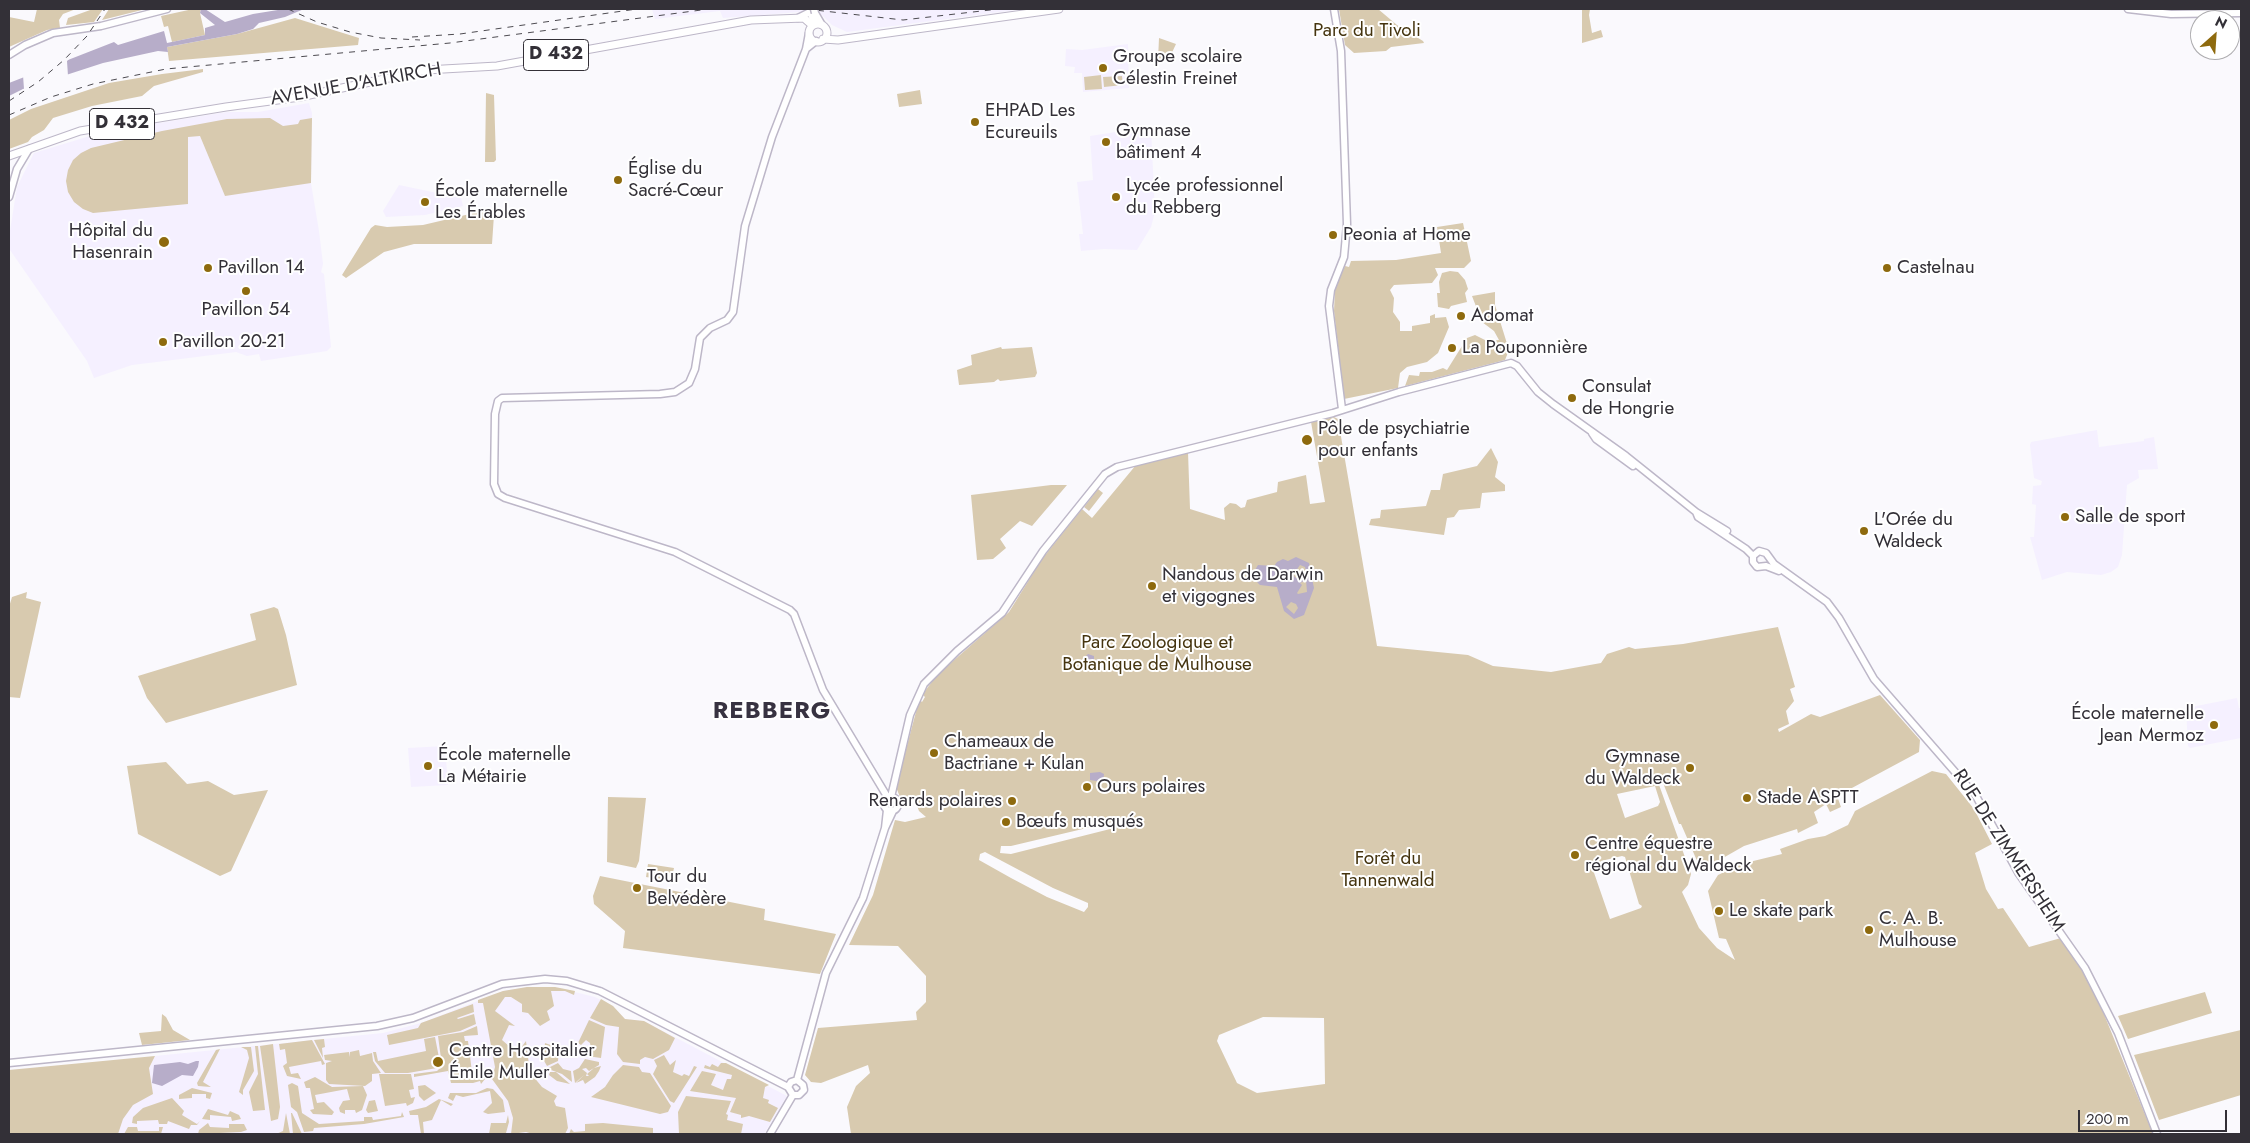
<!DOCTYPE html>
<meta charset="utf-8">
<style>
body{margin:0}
#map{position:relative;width:2250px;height:1143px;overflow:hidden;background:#faf9fd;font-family:Jost,sans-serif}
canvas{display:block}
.frame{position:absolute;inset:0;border:10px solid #333037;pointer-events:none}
.north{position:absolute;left:2190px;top:10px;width:50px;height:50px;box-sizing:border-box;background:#fff;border:1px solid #adacaf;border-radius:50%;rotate:26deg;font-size:14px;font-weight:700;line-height:20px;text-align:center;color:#333037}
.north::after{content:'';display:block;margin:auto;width:18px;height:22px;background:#8e6a0e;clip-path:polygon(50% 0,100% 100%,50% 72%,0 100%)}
.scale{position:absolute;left:2078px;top:1110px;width:149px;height:22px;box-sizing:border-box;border:2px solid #333037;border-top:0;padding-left:6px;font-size:15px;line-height:18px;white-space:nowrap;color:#333037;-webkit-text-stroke:4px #fff;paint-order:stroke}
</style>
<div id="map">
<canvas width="2250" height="1143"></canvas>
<div class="frame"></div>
<div class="north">N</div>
<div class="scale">200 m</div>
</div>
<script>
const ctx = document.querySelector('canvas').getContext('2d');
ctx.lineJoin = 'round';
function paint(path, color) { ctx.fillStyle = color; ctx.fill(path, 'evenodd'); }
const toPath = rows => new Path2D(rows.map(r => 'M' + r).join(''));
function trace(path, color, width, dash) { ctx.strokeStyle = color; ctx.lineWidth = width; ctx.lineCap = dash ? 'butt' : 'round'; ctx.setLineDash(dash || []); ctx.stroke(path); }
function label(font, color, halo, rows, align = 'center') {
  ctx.font = font + ' Jost,sans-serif'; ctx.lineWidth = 4; ctx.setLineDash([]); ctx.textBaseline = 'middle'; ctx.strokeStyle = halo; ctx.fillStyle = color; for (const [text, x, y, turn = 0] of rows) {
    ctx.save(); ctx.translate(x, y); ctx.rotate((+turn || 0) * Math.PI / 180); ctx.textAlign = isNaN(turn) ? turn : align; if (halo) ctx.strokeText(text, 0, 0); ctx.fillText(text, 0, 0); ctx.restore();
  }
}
const built = toPath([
 [652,9,1023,9,847,32,832,25,822,15,801,12,723,18,720,11,655,19],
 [1128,44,1129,88,1083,92,1082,73,1074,73,1075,67,1065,66,1066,49,1082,50],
 [309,103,312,113,311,183,319,231,323,264,321,272,324,274,331,347,327,351,261,361,259,354,247,356,236,352,165,361,132,365,94,378,87,361,10,250,9,237,17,187,34,153,103,132,227,112,258,112],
 [1148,127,1151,128,1155,212,1151,227,1137,250,1104,249,1081,251,1079,234,1083,234,1077,182,1093,180,1090,136],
 [399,185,461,198,463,206,425,215,386,217,383,211],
 [2097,430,2099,447,2144,441,2144,439,2154,437,2158,469,2138,470,2139,478,2127,485,2122,555,2118,567,2111,572,2101,575,2067,572,2042,580,2030,537,2034,537,2036,505,2032,504,2033,486,2041,485,2042,481,2034,478,2030,445,2031,442],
 [2237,698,2239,708,2241,708,2241,738,2190,748,2188,746,2186,708],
 [445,746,448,785,411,787,408,748],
 [527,987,555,987,595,997,613,1006,625,1019,644,1021,787,1096,764,1134,65,1134,139,1087,155,1056,383,1033,421,1023,503,991]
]);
const green = toPath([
 [37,9,76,9,63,14,59,20,60,28,47,30,9,47,9,17,34,22],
 [93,9,103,9,94,22,66,25,68,18],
 [109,9,146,9,102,20],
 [193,9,201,9,200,13,205,35,172,42,168,26,164,27,161,16],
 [1339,9,1378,9,1397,25,1423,41,1424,43,1391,47,1386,51,1354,53,1345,45],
 [1582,9,1590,9,1589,15,1592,33,1601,30,1603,37,1582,43],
 [295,18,359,38,358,45,169,61,167,47,237,34],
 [1159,38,1176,44,1169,59,1158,60],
 [203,69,203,72,154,86,142,96,92,106,53,118,44,130,32,137,28,142,9,149,9,120,31,109,109,83,162,74],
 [1101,75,1102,89,1085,90,1084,77],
 [1122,76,1123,85,1104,87,1103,77],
 [920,90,922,104,899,107,897,94],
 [486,93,494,95,496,160,494,162,485,162],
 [270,118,283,126,298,124,300,120,312,118,311,183,225,196,200,136,188,137,188,204,93,213,83,209,74,202,68,192,66,181,68,170,73,160,81,153,91,148,162,131,227,119],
 [491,209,494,215,492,244,414,244,384,252,346,278,342,275,371,228,375,225,387,227,423,225],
 [1463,223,1471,261,1464,268,1435,268,1438,275,1432,283,1394,285,1390,290,1394,298,1393,312,1400,322,1400,331,1412,331,1412,326,1430,323,1430,316,1435,314,1435,318,1446,317,1449,327,1438,353,1427,362,1407,367,1400,373,1398,388,1344,399,1334,311,1335,289,1345,266,1349,267,1351,261,1396,260,1441,253,1437,227],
 [1450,271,1458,272,1465,280,1468,289,1465,293,1467,302,1451,306,1449,309,1438,307,1437,293,1440,293,1439,282,1442,273],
 [1495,292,1495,305,1509,350,1505,360,1405,386,1409,375,1419,376,1420,372,1432,372,1443,368,1447,370,1467,338,1475,335,1487,341,1499,340,1494,331,1482,322,1472,296],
 [1001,347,1002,349,1032,347,1037,373,1035,377,1000,381,998,379,994,382,959,385,957,370,972,365,971,355],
 [1334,417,1338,419,1377,646,1468,655,1493,666,1551,672,1601,663,1607,654,1629,647,1635,649,1683,644,1778,627,1795,687,1790,689,1794,701,1786,711,1789,724,1778,729,1779,732,1811,714,1820,717,1880,695,1920,740,1919,752,1837,796,1841,807,1830,812,1826,804,1814,812,1818,823,1798,833,1797,829,1744,846,1709,866,1698,863,1681,824,1679,824,1660,775,1658,782,1691,874,1688,885,1682,892,1699,928,1717,948,1735,960,1726,939,1719,938,1708,891,1718,875,1741,864,1782,854,1780,849,1808,839,1825,836,1848,825,1855,811,1932,771,1946,774,1974,809,1992,844,1975,853,1986,889,1998,909,2003,908,2029,947,2061,938,2090,980,2153,1134,851,1134,847,1107,856,1086,870,1073,868,1065,821,1083,811,1082,805,1075,818,1028,917,1020,916,1012,926,1002,926,976,898,946,849,945,873,895,895,820,905,822,926,817,919,811,914,798,900,797,896,787,917,708,920,700,922,702,925,697,923,695,925,691,937,675,1009,612,1042,559,1082,509,1092,518,1136,465,1188,452,1190,509,1225,520,1224,508,1230,503,1236,504,1241,508,1245,507,1247,500,1277,492,1278,482,1306,475,1310,504,1325,502,1311,422],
 [1655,786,1660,802,1658,806,1625,818,1617,794],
 [1129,818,1130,824,1011,854,1000,853,1001,846,1011,846],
 [985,852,1053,888,1088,903,1088,907,1084,912,1047,897,1011,878,979,860,980,854],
 [1622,856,1625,857,1639,904,1642,906,1641,908,1610,919,1592,867,1599,864,1601,861],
 [1263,1017,1324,1018,1325,1084,1257,1093,1237,1083,1217,1041,1219,1035],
 [1491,448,1498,462,1495,477,1505,485,1505,491,1482,493,1480,508,1459,510,1454,517,1447,518,1444,535,1369,525,1371,519,1380,518,1381,510,1426,506,1431,490,1440,490,1443,474,1477,466],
 [1051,485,1067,485,1032,526,1020,521,1000,539,1006,548,993,559,977,560,971,495],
 [1098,489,1103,493,1089,511,1084,507],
 [27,592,26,598,41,602,20,698,9,697,9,607,12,597],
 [274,607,278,609,286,635,297,685,166,723,147,698,138,676,256,640,250,614],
 [166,762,187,784,208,781,234,795,268,790,231,871,220,876,138,834,127,766],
 [608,797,646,798,639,861,636,868,607,862],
 [648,864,674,868,671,881,646,877],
 [600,876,765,909,764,920,836,934,820,974,623,948,625,931,594,904,593,896],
 [527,987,555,987,575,991,574,995,565,991,551,991,554,1006,547,1011,550,1020,540,1026,528,1013,522,1012,522,1004,511,997,505,997,495,1011,515,1026,509,1025,502,1040,517,1053,526,1041,529,1065,533,1076,542,1087,557,1096,554,1101,556,1106,565,1108,568,1128,565,1134,533,1134,526,1132,511,1134,513,1118,508,1101,492,1079,495,1067,483,1003,478,1003,478,1000,503,991],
 [2205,992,2212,1013,2128,1039,2118,1016],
 [601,999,613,1006,625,1019,644,1021,675,1038,669,1050,653,1059,645,1057,640,1060,640,1064,623,1062,617,1054,619,1027,606,1025,590,1018],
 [473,1004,474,1012,457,1018,458,1019,474,1014,476,1024,460,1031,389,1045,387,1035,418,1028,421,1023],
 [162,1014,166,1017,173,1030,190,1040,142,1045,139,1033,161,1031],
 [589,1020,605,1027,601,1058,587,1056,592,1053,590,1043,586,1040,581,1045,578,1043],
 [477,1026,478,1035,464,1036,465,1041,468,1041,472,1072,481,1071,483,1067,485,1079,481,1084,480,1081,473,1083,451,1083,448,1071,414,1077,414,1074,437,1071,442,1066,438,1036,463,1032],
 [2241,1030,2241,1095,2159,1120,2134,1055],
 [435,1037,440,1063,437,1068,408,1073,385,1073,375,1061,373,1052,376,1052,378,1061,426,1051,424,1039],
 [324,1039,325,1047,322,1048,323,1058,314,1040],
 [312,1040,325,1064,322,1065,321,1061,289,1067,291,1074,298,1073,301,1079,287,1076,283,1066,287,1063,285,1049,280,1050,279,1044],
 [545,1043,559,1048,558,1061,547,1066,543,1059],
 [273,1044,280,1107,278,1119,271,1121,260,1046],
 [255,1046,258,1046,265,1110,253,1111,249,1092,258,1074],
 [241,1047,251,1047,254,1071,243,1090,243,1095,239,1092,249,1058,247,1050],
 [220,1049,203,1082,211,1087,198,1086,197,1083,216,1050],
 [359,1050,360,1056,372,1053,373,1061,381,1073,372,1074,372,1081,365,1086,329,1084,326,1080,326,1063,332,1061,325,1060,324,1055,349,1052,350,1057,350,1052],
 [664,1055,670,1065,676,1060,673,1072,682,1076,684,1074,689,1076,694,1066,697,1067,674,1103,670,1101,653,1074,657,1066,654,1060],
 [155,1056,149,1068,153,1094,133,1105,123,1119,118,1134,9,1134,9,1070],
 [585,1059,599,1062,599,1065,589,1071,586,1068,582,1069,587,1073,586,1076,589,1076,587,1074,594,1068,601,1066,599,1071,595,1077,585,1084,583,1080,576,1083,584,1075,575,1083,573,1071,579,1068],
 [558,1063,563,1069,571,1071,572,1082,562,1074,551,1070,548,1072,546,1069],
 [721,1063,726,1063,769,1085,765,1087,763,1098,769,1100,768,1103,778,1108,770,1122,749,1116,741,1118,741,1115,730,1112,736,1098,690,1091,702,1071,716,1074,711,1085,723,1090,727,1079,731,1079,732,1075,704,1068,705,1065,710,1067,712,1064,718,1067],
 [623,1065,639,1067,642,1072,650,1073,671,1106,668,1112,660,1114,591,1097,605,1087,613,1075],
 [550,1072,556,1072,570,1084,557,1081,549,1075],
 [379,1074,411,1074,414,1089,409,1090,411,1098,415,1097,413,1103,407,1106,406,1103,385,1106],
 [315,1077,332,1087,363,1086,367,1095,362,1110,356,1113,355,1110,345,1110,345,1114,340,1112,339,1108,343,1101,350,1100,347,1089,315,1095,317,1103,324,1102,334,1112,332,1115,313,1114,310,1110,314,1109,310,1088,306,1088,304,1082],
 [292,1083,298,1086,302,1113,319,1124,364,1121,364,1117,372,1117,373,1120,401,1116,402,1112,404,1117,364,1124,314,1128,313,1131,304,1132,297,1112,291,1107,288,1085],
 [425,1085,436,1093,424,1101,419,1096,418,1086],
 [192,1088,212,1093,210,1099,206,1098,206,1094,192,1094,192,1098,179,1099,179,1095],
 [487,1088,493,1089,503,1100,505,1112,488,1114,483,1112,492,1103,490,1091,463,1097,456,1095,453,1101,448,1098,450,1093,476,1093],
 [686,1096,731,1101,726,1114,728,1115,727,1120,743,1124,741,1134,679,1134,678,1112],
 [172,1098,184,1111,182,1115,197,1124,200,1121,197,1125,191,1125,189,1129,168,1121,167,1124,159,1124,158,1120,137,1121,137,1124,132,1123,133,1117,143,1108],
 [439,1099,453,1104,451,1106,441,1100,432,1120,423,1122,424,1134,421,1134,418,1115,410,1115,409,1111,426,1107],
 [375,1100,378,1111,368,1113,366,1110,369,1101],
 [208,1109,228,1115,230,1111,239,1115,241,1119,232,1121,231,1117,210,1115,210,1120,202,1119],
 [286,1113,290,1134,276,1134,283,1131],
 [291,1113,292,1113,302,1134,293,1134],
 [508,1115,509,1122,506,1133,489,1134,491,1123,506,1123],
 [208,1123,210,1127,229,1128,229,1124,244,1124,247,1130,241,1132,198,1134,199,1130],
 [603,1123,653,1128,653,1134,569,1134,571,1129,574,1132,585,1131,585,1124],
 [128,1127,137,1127,138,1131,159,1131,159,1127,163,1127,161,1134,124,1134]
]);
const water = toPath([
 [201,9,205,9,225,22,253,14,284,9,304,9,285,17,259,23,253,29,237,34,167,47,168,52,158,51,103,63,23,89,9,96,9,83,114,42,118,45,164,31,167,43,205,35,205,28,215,25,200,13],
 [1296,557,1309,563,1314,588,1304,615,1294,619,1284,611,1277,587,1260,585,1257,582,1255,570,1258,565,1274,566,1277,562,1283,559,1288,561],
 [1300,565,1305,567,1306,571,1302,577,1296,578,1293,575],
 [1306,580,1307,592,1298,594,1297,593,1302,585,1300,583],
 [1291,602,1296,604,1298,608,1294,614,1286,607],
 [1088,654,1094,656,1094,661,1098,659,1101,662,1102,667,1099,672,1091,669,1086,665,1085,657],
 [1100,772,1104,774,1103,782,1090,780,1090,773],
 [196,1061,199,1061,198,1067,193,1076,182,1075,162,1086,152,1083,154,1065,180,1062,188,1064]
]);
const pier = toPath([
 [71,57,67,61,68,76,9,98,24,89,23,75]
]);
const secondary = toPath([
 [1334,9,1341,51,1347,224,1344,257,1331,290,1329,306,1342,409],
 [2128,9,2171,14,2241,13],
 [815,13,822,25],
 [798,18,810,12,815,24],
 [809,33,806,49,772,137,745,226,733,312,727,320,710,328,700,338,695,369,689,383,675,392,660,394,502,398,498,401,495,414,494,484,498,494,505,498,675,552,790,610,794,614,823,690,888,798],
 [806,49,816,41],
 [9,55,25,45,53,33,101,26,167,9],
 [9,197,17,169,29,149],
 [1592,433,1596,439,1633,466],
 [1696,512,1727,531],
 [1753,556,1759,551,1766,553,1774,564,1827,602,1839,618,1874,679,1976,796,2019,874,2085,968,2118,1033,2157,1134],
 [1753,556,1753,562,1757,567,1766,566],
 [1766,566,1779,571],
 [891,797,910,715,924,684,957,651,1002,613,1043,551,1105,474,1117,467,1333,413,1399,392,1511,363,1517,366,1538,392,1553,404,1626,456,1696,512,1698,517,1746,549,1753,556],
 '884 804a7 7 0 1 1 14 0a7 7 0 1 1-14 0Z',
 [885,828,887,810],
 [9,1063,377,1026,413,1018,502,984,545,979,567,981,600,991,788,1087],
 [797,1080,826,973,863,898,885,828,893,811],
 [793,1095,799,1095,804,1090,803,1085,797,1080],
 [793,1095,788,1087,791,1082,797,1080],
 [770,1134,793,1095]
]);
const primary = toPath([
 '809 33a9 9 0 1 1 18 0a9 9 0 1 1-18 0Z',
 [823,39,838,40,1059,9],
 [9,156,80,131,226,107,300,97,426,70,497,66,751,20,804,18,812,25]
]);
const rail = toPath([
 [288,9,317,22,350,32,381,38,420,40],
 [806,9,903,20,999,9],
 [412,37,460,34,637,9],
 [9,101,38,82,64,60,87,36,105,9],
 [9,115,51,97,93,84,166,69,450,43,709,9]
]);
const secondaryBridge = toPath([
 [814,9,815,13]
]);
const markers = [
 [1103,68,5,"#8e6a0e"],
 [975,122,5,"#8e6a0e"],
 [1106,142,5,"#8e6a0e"],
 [618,180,5,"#8e6a0e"],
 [1116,197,5,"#8e6a0e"],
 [425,202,5,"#8e6a0e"],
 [1333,235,5,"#8e6a0e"],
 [164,242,6,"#8e6a0e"],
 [208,268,5,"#8e6a0e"],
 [1887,268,5,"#8e6a0e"],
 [246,291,5,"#8e6a0e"],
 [1461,316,5,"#8e6a0e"],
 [163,342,5,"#8e6a0e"],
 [1452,348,5,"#8e6a0e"],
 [1572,398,5,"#8e6a0e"],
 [1307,440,6,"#8e6a0e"],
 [2065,517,5,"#8e6a0e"],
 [1864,531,5,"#8e6a0e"],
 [1152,586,5,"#8e6a0e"],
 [2214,725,5,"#8e6a0e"],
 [934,753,5,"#8e6a0e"],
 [428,766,5,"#8e6a0e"],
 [1690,768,5,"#8e6a0e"],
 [1087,787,5,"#8e6a0e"],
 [1747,798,5,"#8e6a0e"],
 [1012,801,5,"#8e6a0e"],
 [1006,822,5,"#8e6a0e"],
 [1575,855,5,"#8e6a0e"],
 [637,888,5,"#8e6a0e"],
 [1719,911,5,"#8e6a0e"],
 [1869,930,5,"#8e6a0e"],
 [438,1062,6,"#8e6a0e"]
];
const shields = [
 [556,55,65],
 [122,124,65]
];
const shieldNames = [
 ["D 432",556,55],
 ["D 432",122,124]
];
const parkNames = [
 ["Parc du Tivoli",1367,31],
 ["Parc Zoologique et",1157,643],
 ["Botanique de Mulhouse",1157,665],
 ["Forêt du",1388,859],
 ["Tannenwald",1388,881]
];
const poiNames = [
 ["Groupe scolaire",1113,57],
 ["Célestin Freinet",1113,79],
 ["EHPAD Les",985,111],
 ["Ecureuils",985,133],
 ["Gymnase",1116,131],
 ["bâtiment 4",1116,153],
 ["Église du",628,169],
 ["Sacré-Cœur",628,191],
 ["Lycée professionnel",1126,186],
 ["du Rebberg",1126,208],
 ["École maternelle",435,191],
 ["Les Érables",435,213],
 ["Hôpital du",153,231,"right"],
 ["Hasenrain",153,253,"right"],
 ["Peonia at Home",1343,235],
 ["Pavillon 14",218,268],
 ["Castelnau",1897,268],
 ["Pavillon 54",246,310,"center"],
 ["Adomat",1471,316],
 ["Pavillon 20-21",173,342],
 ["La Pouponnière",1462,348],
 ["Consulat",1582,387],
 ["de Hongrie",1582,409],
 ["Pôle de psychiatrie",1318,429],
 ["pour enfants",1318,451],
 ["Salle de sport",2075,517],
 ["L'Orée du",1874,520],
 ["Waldeck",1874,542],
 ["Nandous de Darwin",1162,575],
 ["et vigognes",1162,597],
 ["École maternelle",2204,714,"right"],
 ["Jean Mermoz",2204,736,"right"],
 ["Chameaux de",944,742],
 ["Bactriane + Kulan",944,764],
 ["École maternelle",438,755],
 ["La Métairie",438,777],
 ["Gymnase",1680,757,"right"],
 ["du Waldeck",1680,779,"right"],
 ["Ours polaires",1097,787],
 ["Stade ASPTT",1757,798],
 ["Renards polaires",1002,801,"right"],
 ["Bœufs musqués",1016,822],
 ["Centre équestre",1585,844],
 ["régional du Waldeck",1585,866],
 ["Tour du",647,877],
 ["Belvédère",647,899],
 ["Le skate park",1729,911],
 ["C. A. B.",1879,919],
 ["Mulhouse",1879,941],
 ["Centre Hospitalier",449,1051],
 ["Émile Muller",449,1073]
];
const streetNames = [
 ["AVENUE D'ALTKIRCH",356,85,-10],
 ["RUE DE ZIMMERSHEIM",2008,851,57]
];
const districtNames = [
 ["REBBERG",772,712]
];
paint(built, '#f5f0ff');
paint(green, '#d8caaf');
paint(water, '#b7adc9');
paint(pier, '#faf9fd');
trace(secondary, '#bdb7c8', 9);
trace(primary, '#bdb7c8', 9);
trace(secondary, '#fff', 6);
trace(primary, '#fff', 7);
trace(rail, '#4c4a50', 1, [6, 6]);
trace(secondaryBridge, '#bdb7c8', 9, []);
trace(secondaryBridge, '#fff', 6);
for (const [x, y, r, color] of markers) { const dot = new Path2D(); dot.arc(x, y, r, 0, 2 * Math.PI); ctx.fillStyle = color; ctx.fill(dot); trace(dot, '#fff', 2); }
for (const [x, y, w] of shields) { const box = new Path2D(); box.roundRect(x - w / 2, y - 15.5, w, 31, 4); ctx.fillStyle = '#fff'; ctx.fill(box); trace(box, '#333037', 1); }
label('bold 18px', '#333037', null, shieldNames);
label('19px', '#45340f', '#fff', parkNames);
label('19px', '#333037', '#fff', poiNames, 'left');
label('19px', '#333037', '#fff', streetNames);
ctx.letterSpacing = '1px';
label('bold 24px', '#383341', '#fff', districtNames);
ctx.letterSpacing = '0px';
</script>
